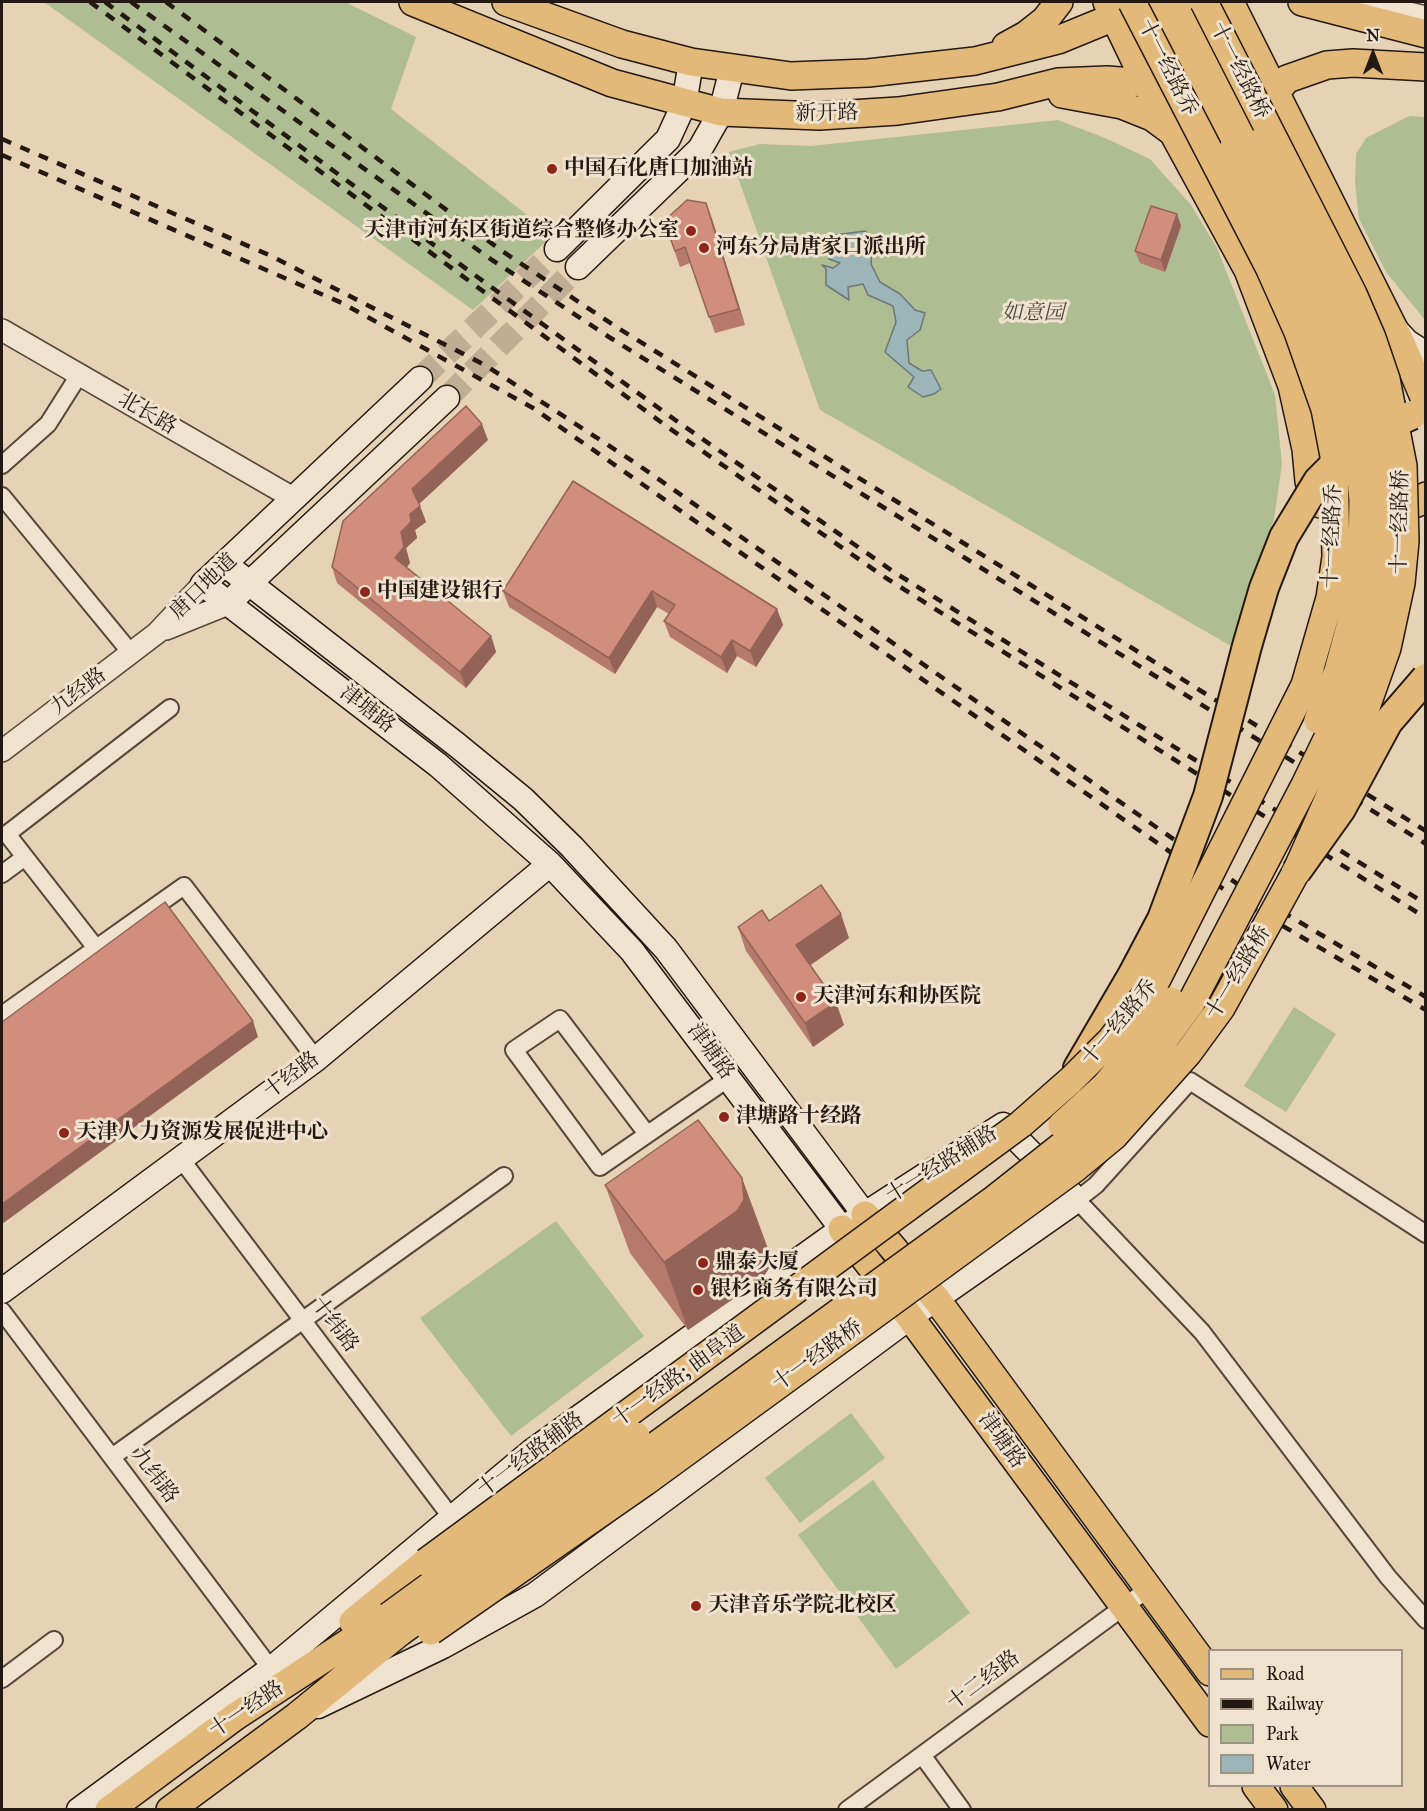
<!DOCTYPE html>
<meta charset="utf-8">
<style>
body{margin:0}
#map{position:relative;width:1427px;height:1811px;overflow:hidden;background:#e6d2b4;font-family:"IM FELL Great Primer",serif}
canvas{display:block}
.frame{position:absolute;inset:0;border:3px solid #231912;pointer-events:none}
.legend{position:absolute;left:1208px;top:1649px;width:195px;height:138px;box-sizing:border-box;background:#efe2ce;border:2px solid #9d9283;margin:0;padding:8px 10px;list-style:none;font-size:18px;color:#231912}
.legend li{display:flex;align-items:center;gap:12px;height:30px}
.legend b{width:30px;border:2px solid #9d9283}
.north{position:absolute;left:1343px;top:24px;width:60px;height:60px;-webkit-text-stroke:4px #efe2ce;paint-order:stroke;rotate:0deg;font-size:16px;font-weight:700;line-height:24px;text-align:center;color:#231912}
.north::after{content:'';display:block;margin:auto;width:21px;height:27px;background:#231912;clip-path:polygon(50% 0,100% 100%,50% 72%,0 100%)}
</style>
<div id="map">
<canvas width="1427" height="1811"></canvas>
<div class="frame"></div>
<ul class="legend">
<li><b style="height:8px;background:#e3b97a"></b>Road</li>
<li><b style="height:8px;background:#231912"></b>Railway</li>
<li><b style="height:16px;background:#aebd92"></b>Park</li>
<li><b style="height:16px;background:#9cb5b9"></b>Water</li>
</ul>
<div class="north">N</div>
</div>
<script>
const ctx = document.querySelector('canvas').getContext('2d');
ctx.lineJoin = 'round';
function paint(path, color) { ctx.fillStyle = color; ctx.fill(path, 'evenodd'); }
const toPath = rows => new Path2D(rows.map(r => 'M' + r).join(''));
function trace(path, color, width, dash) { ctx.strokeStyle = color; ctx.lineWidth = width; ctx.lineCap = dash ? 'butt' : 'round'; ctx.setLineDash(dash || []); ctx.stroke(path); }
function label(font, color, halo, rows, align = 'center') {
  ctx.font = font + ' "IM FELL Great Primer","Noto Serif SC",serif'; ctx.lineWidth = 6; ctx.setLineDash([]); ctx.textBaseline = 'middle'; ctx.strokeStyle = halo; ctx.fillStyle = color; for (const [text, x, y, turn = 0] of rows) {
    ctx.save(); ctx.translate(x, y); ctx.rotate((+turn || 0) * Math.PI / 180); ctx.textAlign = isNaN(turn) ? turn : align; if (halo) ctx.strokeText(text, 0, 0); ctx.fillText(text, 0, 0); ctx.restore();
  }
}
const green = toPath([
 [44,2,345,2,416,37,391,109,553,235,473,310],
 [1409,116,1425,117,1425,320,1386,272,1359,219,1355,183,1356,154,1366,138],
 [1058,120,1105,138,1150,159,1191,205,1217,248,1275,395,1282,464,1274,519,1231,646,820,410,729,152,760,144,811,146],
 [1294,1007,1336,1034,1286,1112,1244,1086],
 [556,1221,644,1336,511,1436,420,1318],
 [851,1413,885,1458,800,1523,765,1478],
 [873,1480,970,1613,896,1669,798,1535]
]);
const water = toPath([
 [865,231,873,239,871,264,880,282,900,294,915,310,925,313,920,330,907,340,909,363,922,371,931,370,941,389,934,394,923,397,908,387,914,377,885,352,896,322,893,306,868,295,863,284,848,287,849,300,826,285,826,269,822,265,833,268,840,263,829,259,827,253,835,235,865,231]
]);
const secondaryTunnel = toPath([
 [420,379,557,249],
 [447,398,578,267]
]);
const minor = toPath([
 [2,465,48,424,79,375],
 [2,496,131,653],
 [2,874,25,857],
 [96,948,7,834,170,708],
 [2,1015,184,886,316,1059],
 [647,1134,560,1019,514,1050,600,1167,729,1078],
 [181,1159,451,1517],
 [1426,1234,1190,1081,1096,1185,1077,1200,1202,1332,1388,1577,1426,1620],
 [2,1311,271,1669],
 [112,1457,504,1176],
 [2,1679,54,1640],
 [922,1755,962,1810],
 [847,1810,1148,1589]
]);
const tertiary = toPath([
 [1363,2,1426,17],
 [2,330,293,498],
 [166,629,228,604],
 [2,751,157,633,203,584]
]);
const secondary = toPath([
 [557,249,668,139,684,104,691,62],
 [578,267,700,149,721,112,732,69],
 [1395,329,1407,342,1426,354],
 [420,379,203,584,438,765,550,864,632,951,842,1229],
 [226,565,457,745,523,799,572,847,666,949,865,1215],
 [238,594,447,398],
 [2,1291,316,1059,550,864],
 [79,1810,271,1669,531,1452,842,1229,1003,1125,1077,1200,910,1317,535,1595,443,1646,318,1706]
]);
const primary = toPath([
 [413,2,612,83,721,112,819,116,898,111,998,97,1058,82,1107,80,1146,83,1161,87,1188,102,1233,149],
 [506,2,622,44,691,62,791,76,868,73,975,61,1058,40,1114,17,1161,2],
 [1107,2,1146,83,1248,270,1292,386,1306,449,1309,481,1314,496,1321,504],
 [1159,2,1220,124],
 [1181,2,1254,144],
 [1230,2,1401,343,1426,402],
 [1302,2,1426,34],
 [1006,46,1026,35,1045,20,1059,2],
 [1062,94,1122,105,1152,117,1171,131],
 [1265,105,1287,79,1327,65,1353,63,1426,67],
 [1382,511,1396,510,1417,503,1426,496],
 [865,1215,937,1300,1210,1672],
 [842,1229,910,1317,1210,1723],
 [353,1622,426,1562],
 [1256,1786,1274,1810],
 [1294,1786,1312,1810],
 [109,1810,236,1716,389,1616],
 [170,1810,297,1716,400,1632]
]);
const trunk = toPath([
 [1078,1068,1133,974]
]);
const rail = toPath([
 [90,2,669,428,886,578,1426,918],
 [105,2,476,276,678,422,894,572,1426,904],
 [131,2,492,260,609,337,1426,844],
 [166,2,502,251,618,328,1426,831],
 [2,139,269,255,485,365,634,462,1249,892,1426,997],
 [2,155,342,303,533,408,1242,902,1426,1010]
]);
const primaryBridge = toPath([
 [1233,149,1298,272,1320,318,1338,365,1358,443,1363,500,1362,559,1351,623,1338,671,1318,720],
 [1062,1125,1105,1086,1133,1053,1171,1001],
 [426,1562,1021,1124,1071,1080,1111,1040,1156,981,1305,685,1330,598,1336,557,1334,456,1325,409,1298,332,1269,267,1132,2],
 [389,1616,636,1436],
 [431,1631,645,1482,1074,1169,1114,1136,1188,1053,1221,1008,1296,872,1353,744,1387,648,1401,583,1405,541,1403,466,1386,379,1372,338,1353,294,1204,2],
 [400,1632,992,1201,1102,1114,1129,1087,1191,1003,1305,785,1350,692,1371,618,1381,551,1379,465,1373,421,1360,369,1340,316,1254,144]
]);
const trunkBridge = toPath([
 [1296,872,1341,809,1388,722,1426,678],
 [1133,974,1162,919,1208,796,1247,646,1264,588,1284,537,1318,481,1344,455,1383,428,1412,415]
]);
const wall = toPath([
 [1177,214,1181,226,1165,272,1140,263,1135,251],
 [712,219,745,325,715,333,690,263,680,267,664,221],
 [488,440,419,504,426,522,415,530,417,538,406,548,410,563,407,567,491,636,496,652,466,688,337,583,332,567],
 [573,481,777,609,783,625,756,667,737,656,727,673,670,637,664,621,669,614,657,607,615,674,509,607,503,591],
 [738,927,849,938,810,965,844,1025,813,1047,746,951],
 [605,1185,767,1246,769,1268,762,1279,688,1330,630,1253]
]);
const shadedWall = toPath([
 [706,203,712,219,745,325,739,309],
 [1177,214,1181,226,1165,272,1161,260],
 [482,424,488,440,418,505,412,489],
 [420,506,426,522,415,530,417,538,406,548,410,563,401,574,395,558,401,532,410,514],
 [652,591,657,607,615,674,609,658],
 [777,609,783,625,756,667,750,651],
 [491,636,496,652,466,688,460,672],
 [732,640,737,656,727,673,721,657],
 [841,914,849,938,805,969,796,945],
 [836,1002,844,1025,813,1047,805,1023],
 [253,1021,258,1037,2,1224,2,1204],
 [742,1178,767,1246,769,1268,762,1279,688,1330,664,1262]
]);
const building = toPath([
 [687,200,706,203,739,309,709,317,685,247,675,251,664,221,687,200],
 [1151,206,1177,214,1161,260,1135,251,1151,206],
 [466,406,482,424,412,489,420,506,410,514,411,522,401,532,404,547,395,558,491,636,460,672,332,567,343,521,466,406],
 [573,481,777,609,750,651,732,640,721,657,664,621,675,605,652,591,609,658,503,591,573,481],
 [821,885,841,914,796,945,836,1002,805,1023,738,927,762,910,769,921,821,885],
 [165,902,253,1021,2,1204,2,1022,165,902],
 [698,1120,742,1178,744,1200,737,1211,664,1262,605,1185,698,1120]
]);
const markers = [
 [552,169,6,"#8f2418"],
 [691,231,6,"#8f2418"],
 [704,248,6,"#8f2418"],
 [365,592,6,"#8f2418"],
 [801,997,6,"#8f2418"],
 [724,1117,6,"#8f2418"],
 [64,1133,6,"#8f2418"],
 [703,1263,6,"#8f2418"],
 [698,1290,6,"#8f2418"],
 [696,1606,6,"#8f2418"]
];
const streetNames = [
 ["十一经路乔",1167,68,63],
 ["十一经路桥",1239,71,63],
 ["新开路",827,114,-1],
 ["北长路",147,414,30],
 ["十一经路桥",1401,522,-89],
 ["十一经路乔",1333,536,-88],
 ["唐口地道",204,587,-44],
 ["九经路",79,692,-37],
 ["津塘路",367,710,38],
 ["十一经路桥",1239,973,-59],
 ["十一经路乔",1120,1023,-50],
 ["津塘路",710,1052,54],
 ["十经路",292,1076,-37],
 ["十一经路辅路",942,1165,-32],
 ["十纬路",334,1325,53],
 ["十一经路桥",818,1356,-36],
 ["十一经路; 曲阜道",679,1377,-36],
 ["津塘路",1001,1441,54],
 ["十一经路辅路",531,1455,-37],
 ["九纬路",154,1476,53],
 ["十二经路",984,1681,-37],
 ["十一经路",247,1710,-34]
];
const poiNames = [
 ["中国石化唐口加油站",564,169],
 ["天津市河东区街道综合整修办公室",679,231,"right"],
 ["河东分局唐家口派出所",716,248],
 ["中国建设银行",377,592],
 ["天津河东和协医院",813,997],
 ["津塘路十经路",736,1117],
 ["天津人力资源发展促进中心",76,1133],
 ["鼎泰大厦",715,1263],
 ["银杉商务有限公司",710,1290],
 ["天津音乐学院北校区",708,1606]
];
const parkNames = [
 ["如意园",1033,314]
];
paint(green, '#aebd92');
paint(water, '#9cb5b9');
trace(water, '#6c7776', 1.5);
trace(secondaryTunnel, '#bfad94', 24, [24, 12]);
trace(minor, '#54473a', 20);
trace(tertiary, '#54473a', 24);
trace(secondary, '#231912', 27);
trace(primary, '#231912', 30);
trace(trunk, '#231912', 32);
trace(minor, '#efe2ce', 16);
trace(tertiary, '#efe2ce', 21);
trace(secondary, '#efe2ce', 24);
trace(primary, '#e3b97a', 27);
trace(trunk, '#e3b97a', 28);
trace(rail, '#231912', 4.5, [10, 10]);
trace(primaryBridge, '#231912', 30, []);
trace(trunkBridge, '#231912', 32, []);
trace(primaryBridge, '#e3b97a', 27);
trace(trunkBridge, '#e3b97a', 28);
paint(wall, '#b57a6b');
paint(shadedWall, '#936357');
paint(building, '#d28e7c');
trace(building, '#936357', 1.5);
for (const [x, y, r, color] of markers) { const dot = new Path2D(); dot.arc(x, y, r, 0, 2 * Math.PI); ctx.fillStyle = color; ctx.fill(dot); trace(dot, '#efe2ce', 2); }
label('21px', '#231912', '#efe2ce', streetNames);
label('bold 21px', '#231912', '#efe2ce', poiNames, 'left');
label('italic 21px', '#4d4a38', '#efe2ce', parkNames);
</script>
